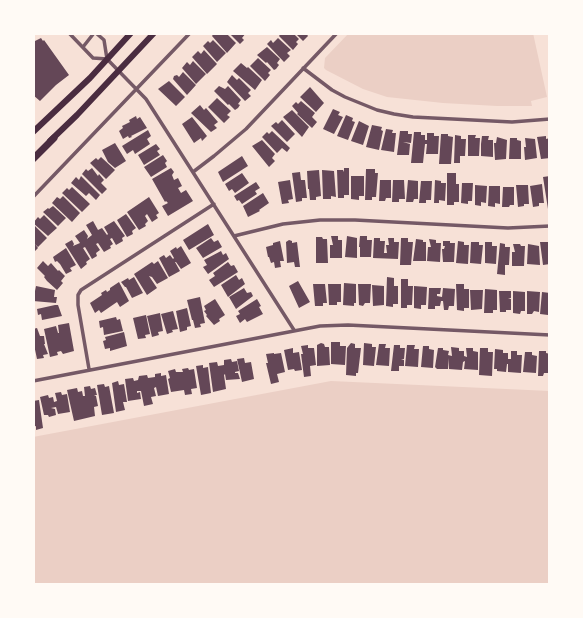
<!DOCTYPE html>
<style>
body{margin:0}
#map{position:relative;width:583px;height:618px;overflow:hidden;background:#f7e1d7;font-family:"Archivo Narrow",sans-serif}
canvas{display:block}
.frame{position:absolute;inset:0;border:35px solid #fffaf5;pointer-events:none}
</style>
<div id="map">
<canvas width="583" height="618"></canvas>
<div class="frame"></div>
</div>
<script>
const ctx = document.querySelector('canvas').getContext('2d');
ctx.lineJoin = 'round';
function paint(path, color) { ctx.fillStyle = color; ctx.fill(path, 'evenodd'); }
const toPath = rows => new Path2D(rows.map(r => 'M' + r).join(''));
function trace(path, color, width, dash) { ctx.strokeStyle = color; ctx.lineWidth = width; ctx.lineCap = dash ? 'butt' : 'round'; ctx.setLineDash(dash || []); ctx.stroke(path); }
const green = toPath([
 [349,33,533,33,547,97,531,101,532,106,497,106,443,103,387,97,363,89,326,70,324,68,325,58],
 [331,381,550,391,550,585,33,585,33,437]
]);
const building = toPath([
 [214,33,226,33,236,43,227,53,212,36],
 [229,33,246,33,242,38,244,40,240,44],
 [281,33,293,33,299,39,296,42,298,44,293,50,279,36],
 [295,33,306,33,308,36,303,41],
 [41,38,43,41,44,40,69,75,56,85,40,101,33,95,33,42],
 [278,38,291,50,287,53,290,56,284,62,267,44,271,40,273,43],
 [213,40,226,53,217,62,203,46,208,41,210,43],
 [267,47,280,59,277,63,279,65,276,69,274,70,267,62,266,63,257,55],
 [204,50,217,64,207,74,192,57,198,51,201,54],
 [258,58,271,70,268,73,270,75,265,81,250,66],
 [193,61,206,74,196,84,182,68,187,62,190,65],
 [241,63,247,68,248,67,262,80,255,90,233,71],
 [183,72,196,85,187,95,173,79,174,76,177,75,179,77],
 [232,75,237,80,239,78,251,90,248,93,251,96,245,101,227,82],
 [169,81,185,97,176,106,158,89],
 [219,86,225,89,228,86,241,100,238,104,240,105,238,108,235,110,229,104,228,105,214,91],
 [310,87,324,103,316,112,300,97],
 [217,98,231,111,227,115,230,117,224,123,208,107],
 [301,101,315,113,312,117,317,122,312,128,297,114,298,113,292,106,296,102,298,104],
 [200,105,204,110,206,108,218,122,214,125,217,128,211,132,191,113],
 [333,109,340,112,338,115,343,117,334,134,323,129],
 [292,110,309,127,302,137,283,117],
 [346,115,353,118,352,121,355,122,348,140,337,136],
 [136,116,137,119,140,117,147,128,131,136,132,137,129,138,128,136,123,139,119,131,123,128,122,126,130,122,129,120],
 [192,117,207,136,202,141,201,138,194,143,182,124],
 [282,120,295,134,287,142,271,126,276,122,278,124],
 [359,121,369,126,363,145,351,141],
 [372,125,382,127,381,130,383,131,379,150,366,147],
 [386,129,393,130,392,133,396,133,394,152,381,150],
 [148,130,151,136,147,139,150,144,135,154,133,150,127,154,122,146],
 [272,131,290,148,287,152,282,148,277,153,262,137,267,132,269,134],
 [400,131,408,131,408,134,412,134,411,143,403,142,410,144,409,155,397,155],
 [414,132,421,132,421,135,425,135,425,140,427,140,427,133,434,133,434,136,439,136,438,154,426,154,427,144,425,144,423,163,411,163],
 [441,134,448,134,448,136,453,137,451,164,439,164],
 [455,135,461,136,461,139,466,139,465,156,460,156,460,163,454,163],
 [468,135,476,135,475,138,480,138,479,156,468,156],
 [482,136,489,136,488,140,493,140,493,157,481,156,481,144],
 [546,136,546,139,550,138,550,158,541,159,537,137],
 [497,137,507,140,506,159,495,160,494,143,496,143],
 [510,138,517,138,517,140,521,141,521,159,509,159],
 [525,138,535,139,537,158,525,160,524,147,526,147],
 [262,140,275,154,272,158,275,161,269,167,252,146],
 [115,143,126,161,115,168,108,162,102,150],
 [156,144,160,149,157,151,160,155,144,165,138,155],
 [163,155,167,161,165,163,167,167,151,177,144,167],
 [242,156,248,166,223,182,218,172],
 [101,157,115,170,106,179,90,163,96,158,98,160],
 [92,168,98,176,99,174,104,180,101,183,107,189,102,194,82,174,86,169,88,171],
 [171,168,174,172,172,175,174,180,178,178,182,186,178,188,181,193,186,190,193,201,168,216,162,206,168,203,166,201,165,202,152,179],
 [344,168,349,168,349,195,344,195,344,198,338,198,337,170,343,170,344,172],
 [366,169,375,169,375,173,378,173,376,197,372,197,372,200,365,200],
 [319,170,321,196,316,197,316,200,310,200,309,189,308,189,307,171],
 [322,170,334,171,336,197,331,196,331,199,323,199],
 [300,172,301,180,305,180,307,198,302,198,302,201,296,202,292,173],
 [242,173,249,183,235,193,232,189,229,191,225,184],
 [447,173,456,173,456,184,459,184,459,202,454,202,454,205,447,205],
 [81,176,100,195,96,200,89,193,86,196,71,183,76,177,79,180],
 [351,176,364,176,364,196,359,196,359,200,351,199],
 [550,176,550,209,548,209,543,177],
 [290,180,293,199,288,200,289,203,282,204,278,182],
 [380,180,391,180,391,198,386,198,385,201,379,201],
 [393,180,404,180,405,199,399,199,399,202,392,202],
 [408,180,418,181,418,199,414,199,413,202,406,202],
 [435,180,441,181,441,183,446,183,445,201,439,200,439,203,434,203],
 [421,181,432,181,431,200,426,200,426,203,419,203],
 [256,182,260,188,255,191,257,194,242,204,239,200,237,201,234,196],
 [462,183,473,183,472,201,468,201,468,204,461,203],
 [542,184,544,203,539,203,539,206,533,207,530,186],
 [475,185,487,186,486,203,481,202,481,206,475,205],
 [516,185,528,185,529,204,524,204,524,206,518,207],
 [489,186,500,186,500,204,495,203,495,207,488,206],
 [72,187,90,204,82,212,62,193,67,188,69,190],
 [503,187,514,187,514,205,510,205,509,207,502,207],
 [263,193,269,203,259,210,260,211,248,217,243,206],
 [63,196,80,213,72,222,52,203,57,197,60,199],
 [149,197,159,213,156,215,158,218,152,222,147,214,145,216,148,221,145,224,146,226,139,230,127,212],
 [53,206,66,218,58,226,43,212,48,208,49,209],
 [126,214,136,228,132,231,133,234,127,237,117,220],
 [44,215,57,228,48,236,33,223,38,217,40,219],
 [93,221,98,230,102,228,107,235,108,234,104,227,114,221,125,236,122,238,123,241,116,245,112,238,110,239,113,244,110,246,111,248,104,252,98,243,96,244,100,250,96,253,97,256,92,259,85,247,83,248,90,259,86,262,87,264,81,269,65,244,72,240,74,244,73,246,80,243,75,236,84,230,88,236,87,239,92,235,86,225],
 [208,224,214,235,189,250,183,240],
 [35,226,47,238,38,247,35,244,38,248,33,253,33,228],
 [331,236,338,236,338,240,342,240,342,258,330,258,330,245,333,245],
 [347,236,357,238,357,258,345,257],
 [360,236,367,236,367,240,372,240,371,257,360,257,360,247,359,247],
 [316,237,322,237,323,239,327,239,328,263,316,263],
 [211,238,214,242,218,240,222,247,203,258,196,248],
 [374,238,380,238,380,241,385,241,384,253,387,253,386,245,389,245,388,238,394,238,394,242,399,242,398,259,373,258],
 [401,238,408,238,408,242,413,242,411,265,400,265],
 [416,239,423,240,423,242,426,242,426,261,413,261],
 [429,239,436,240,436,243,441,243,440,262,427,261,428,247,431,247],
 [289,240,292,241,292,243,297,242,300,267,295,267,294,262,287,263,286,242],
 [280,241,284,261,280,261,281,267,275,268,274,262,271,263,269,257,268,257,266,247,273,245,273,243],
 [443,241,450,241,450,243,455,243,454,262,443,262,442,249,444,249,445,246,443,246],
 [458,241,464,242,464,245,469,245,468,264,456,263],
 [471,242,479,242,479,245,483,245,481,264,470,263],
 [485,242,492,242,492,246,497,246,496,264,485,263],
 [540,242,548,242,548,245,550,245,550,264,543,265],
 [500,243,505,244,505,247,510,247,509,265,505,265,505,275,497,274],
 [513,244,520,244,521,246,525,246,524,266,512,266,512,252,515,252],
 [528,244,539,246,540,265,527,264],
 [181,246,191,263,181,269,176,262,175,262,180,271,169,277,159,258,164,255,166,258,170,255,173,259,174,258,170,251,176,247,177,249],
 [66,248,76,265,70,268,72,271,66,274,60,264,57,261,55,262,53,257],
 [221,251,223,255,226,253,229,259,208,274,203,267,207,265,204,260],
 [43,261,48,266,51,263,58,271,59,270,65,276,61,281,63,283,57,290,47,281,44,277,45,276,37,268],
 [158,261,168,278,157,284,152,277,149,276,157,288,147,295,134,274,152,262,154,264],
 [228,262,231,266,234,265,238,272,214,287,209,280,215,276,213,273],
 [236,275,239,280,242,278,245,284,228,297,221,285],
 [134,277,143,293,132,298,126,287,125,287,121,282,128,278,129,280],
 [387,277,394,278,394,286,398,286,398,304,393,304,393,307,386,306],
 [401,279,408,279,408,286,413,286,412,305,407,305,407,308,401,308],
 [298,281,310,302,299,308,289,286],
 [119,282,129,301,120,307,117,302,101,313,99,310,95,313,90,303,102,295,101,293,106,290,107,292,110,290,110,288],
 [344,283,356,284,356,303,354,303,354,306,343,305],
 [313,284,325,284,327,303,323,303,323,306,315,306],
 [328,284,341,284,341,302,337,302,337,305,329,305],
 [358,284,371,284,370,303,365,303,363,306,359,305],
 [456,284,464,284,464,289,469,289,469,308,464,308,464,311,457,310],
 [372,285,384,286,384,305,373,306],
 [36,286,55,290,54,297,57,297,56,303,33,301],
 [414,286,427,287,426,305,421,305,421,309,414,308],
 [244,288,247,293,251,292,253,296,236,309,229,297],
 [429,288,441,288,440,294,437,294,437,296,442,297,443,288,455,289,454,306,449,306,448,310,444,310,443,301,441,301,440,306,435,306,435,309,428,309],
 [485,289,497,290,497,310,493,310,493,313,484,313],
 [470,290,483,290,482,309,471,310],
 [499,291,511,291,511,298,508,298,511,299,511,310,506,310,506,312,500,312],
 [513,291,525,292,525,311,521,311,520,314,513,313],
 [527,291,540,292,539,312,534,311,532,314,527,314],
 [542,292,550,293,550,312,548,312,548,315,540,314],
 [200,297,205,323,200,324,201,327,195,328,193,320,192,320,187,300],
 [215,299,225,315,219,319,220,321,214,325,206,316,207,315,204,311,206,310,204,306],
 [257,299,261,306,259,307,263,314,247,322,245,319,240,323,236,316,240,314,238,311],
 [55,305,58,305,62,316,42,320,41,314,38,315,37,309],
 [187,308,191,326,187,327,187,330,180,332,176,311],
 [173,311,178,329,172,330,173,332,167,334,161,314],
 [160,313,163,331,158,332,159,335,152,337,147,316],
 [146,315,150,334,145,335,146,338,138,339,133,318],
 [116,317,117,320,120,319,123,331,104,335,103,327,100,328,99,321],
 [69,323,74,351,63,354,61,351,57,352,58,355,50,357,44,329,56,326,58,333,59,333,58,325],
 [37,328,40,336,44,336,45,344,44,344,48,354,43,355,44,358,37,359,33,340,33,329],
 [124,332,127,346,110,351,110,348,105,349,103,341,106,340,105,337],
 [331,342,340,342,340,346,346,346,345,365,331,364],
 [321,343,324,344,325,347,329,347,330,365,317,366,317,345],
 [351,343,355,344,355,348,361,348,358,373,356,373,356,376,346,375,347,348],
 [364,343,372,344,372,347,376,347,374,366,363,365],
 [379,344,386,344,385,348,390,348,389,366,376,365],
 [308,345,308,348,314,348,316,365,310,366,311,376,304,377,301,354,303,354,301,346],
 [394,345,400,345,400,348,405,348,404,359,401,360,404,360,404,366,399,366,399,371,391,371],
 [407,345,415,345,414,349,419,349,418,367,405,366],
 [423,346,429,346,429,349,434,350,433,368,421,367],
 [451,347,459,348,459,351,464,351,464,356,467,357,466,348,473,348,473,351,478,352,478,370,464,369,465,361,463,362,462,370,449,369,448,358,448,369,437,369,435,367,438,348,443,348,443,350,449,351,448,355,452,356],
 [293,348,293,353,299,352,302,370,295,371,294,369,288,370,284,350],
 [480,348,488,348,488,352,493,352,492,376,479,375],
 [495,349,503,350,503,353,508,353,508,359,511,359,511,351,517,351,517,355,522,355,521,373,508,372,508,364,507,364,506,372,497,371,497,369,494,369],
 [539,351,546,351,546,353,550,354,550,373,544,373,543,376,538,376],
 [525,352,532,352,532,355,537,356,536,373,523,372],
 [274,353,274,354,281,353,285,372,277,374,279,382,271,384,266,363,268,363,266,354],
 [244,358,245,363,251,362,254,379,242,382,237,359],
 [231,359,232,362,237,361,239,371,235,372,235,373,238,373,240,379,226,380,225,374,224,375,226,389,213,392,209,363,217,362,218,366,224,365,224,360],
 [203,365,203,368,208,367,211,393,201,395,196,366],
 [188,368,189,370,194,369,197,388,191,389,192,394,185,395,184,390,171,392,168,379,170,378,168,371,175,369,176,372,183,372,182,369],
 [161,373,161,376,166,375,169,394,158,396,156,387,154,388,156,396,151,397,153,404,144,406,141,391,137,391,137,393,140,392,141,399,128,401,125,379,133,378,134,381,138,380,139,376,147,375,148,378,155,377,155,374],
 [118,381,119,385,124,384,127,402,123,402,125,410,116,412,112,383],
 [104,384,105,387,109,386,114,413,102,415,97,385],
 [90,386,91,389,95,388,97,395,94,395,96,396,98,406,94,407,95,416,74,421,67,390,77,388,78,392,82,391,83,396,85,396,84,387],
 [61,392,62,395,67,394,70,412,58,414,56,407,51,408,55,409,56,415,49,417,48,415,44,415,40,397,48,395,49,398,53,397,54,402,57,401,55,393],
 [39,400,43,428,36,430,36,426,33,427,33,401]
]);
const minor = toPath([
 [69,33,93,58,107,59],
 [96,33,104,40,107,59],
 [83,47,94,33],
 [107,59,146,99,294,330],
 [303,68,332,90,345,97,377,110,394,114,413,117,512,122,550,119],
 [193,172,214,156,246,129,337,33],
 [33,197,190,33],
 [234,236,283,224,320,220,355,220,508,228,550,226],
 [89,369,78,305,78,295,81,290,214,204],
 [33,381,320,326,348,325,550,335]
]);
const primary = toPath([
 [33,132,90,78,131,33],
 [50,141,77,115,154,33]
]);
const motorway = toPath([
 [33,159,54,138]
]);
paint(green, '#ebcfc5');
paint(building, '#644757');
trace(minor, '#755966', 3.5);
trace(primary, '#4a2c40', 6);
trace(motorway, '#4a2c40', 7);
</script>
